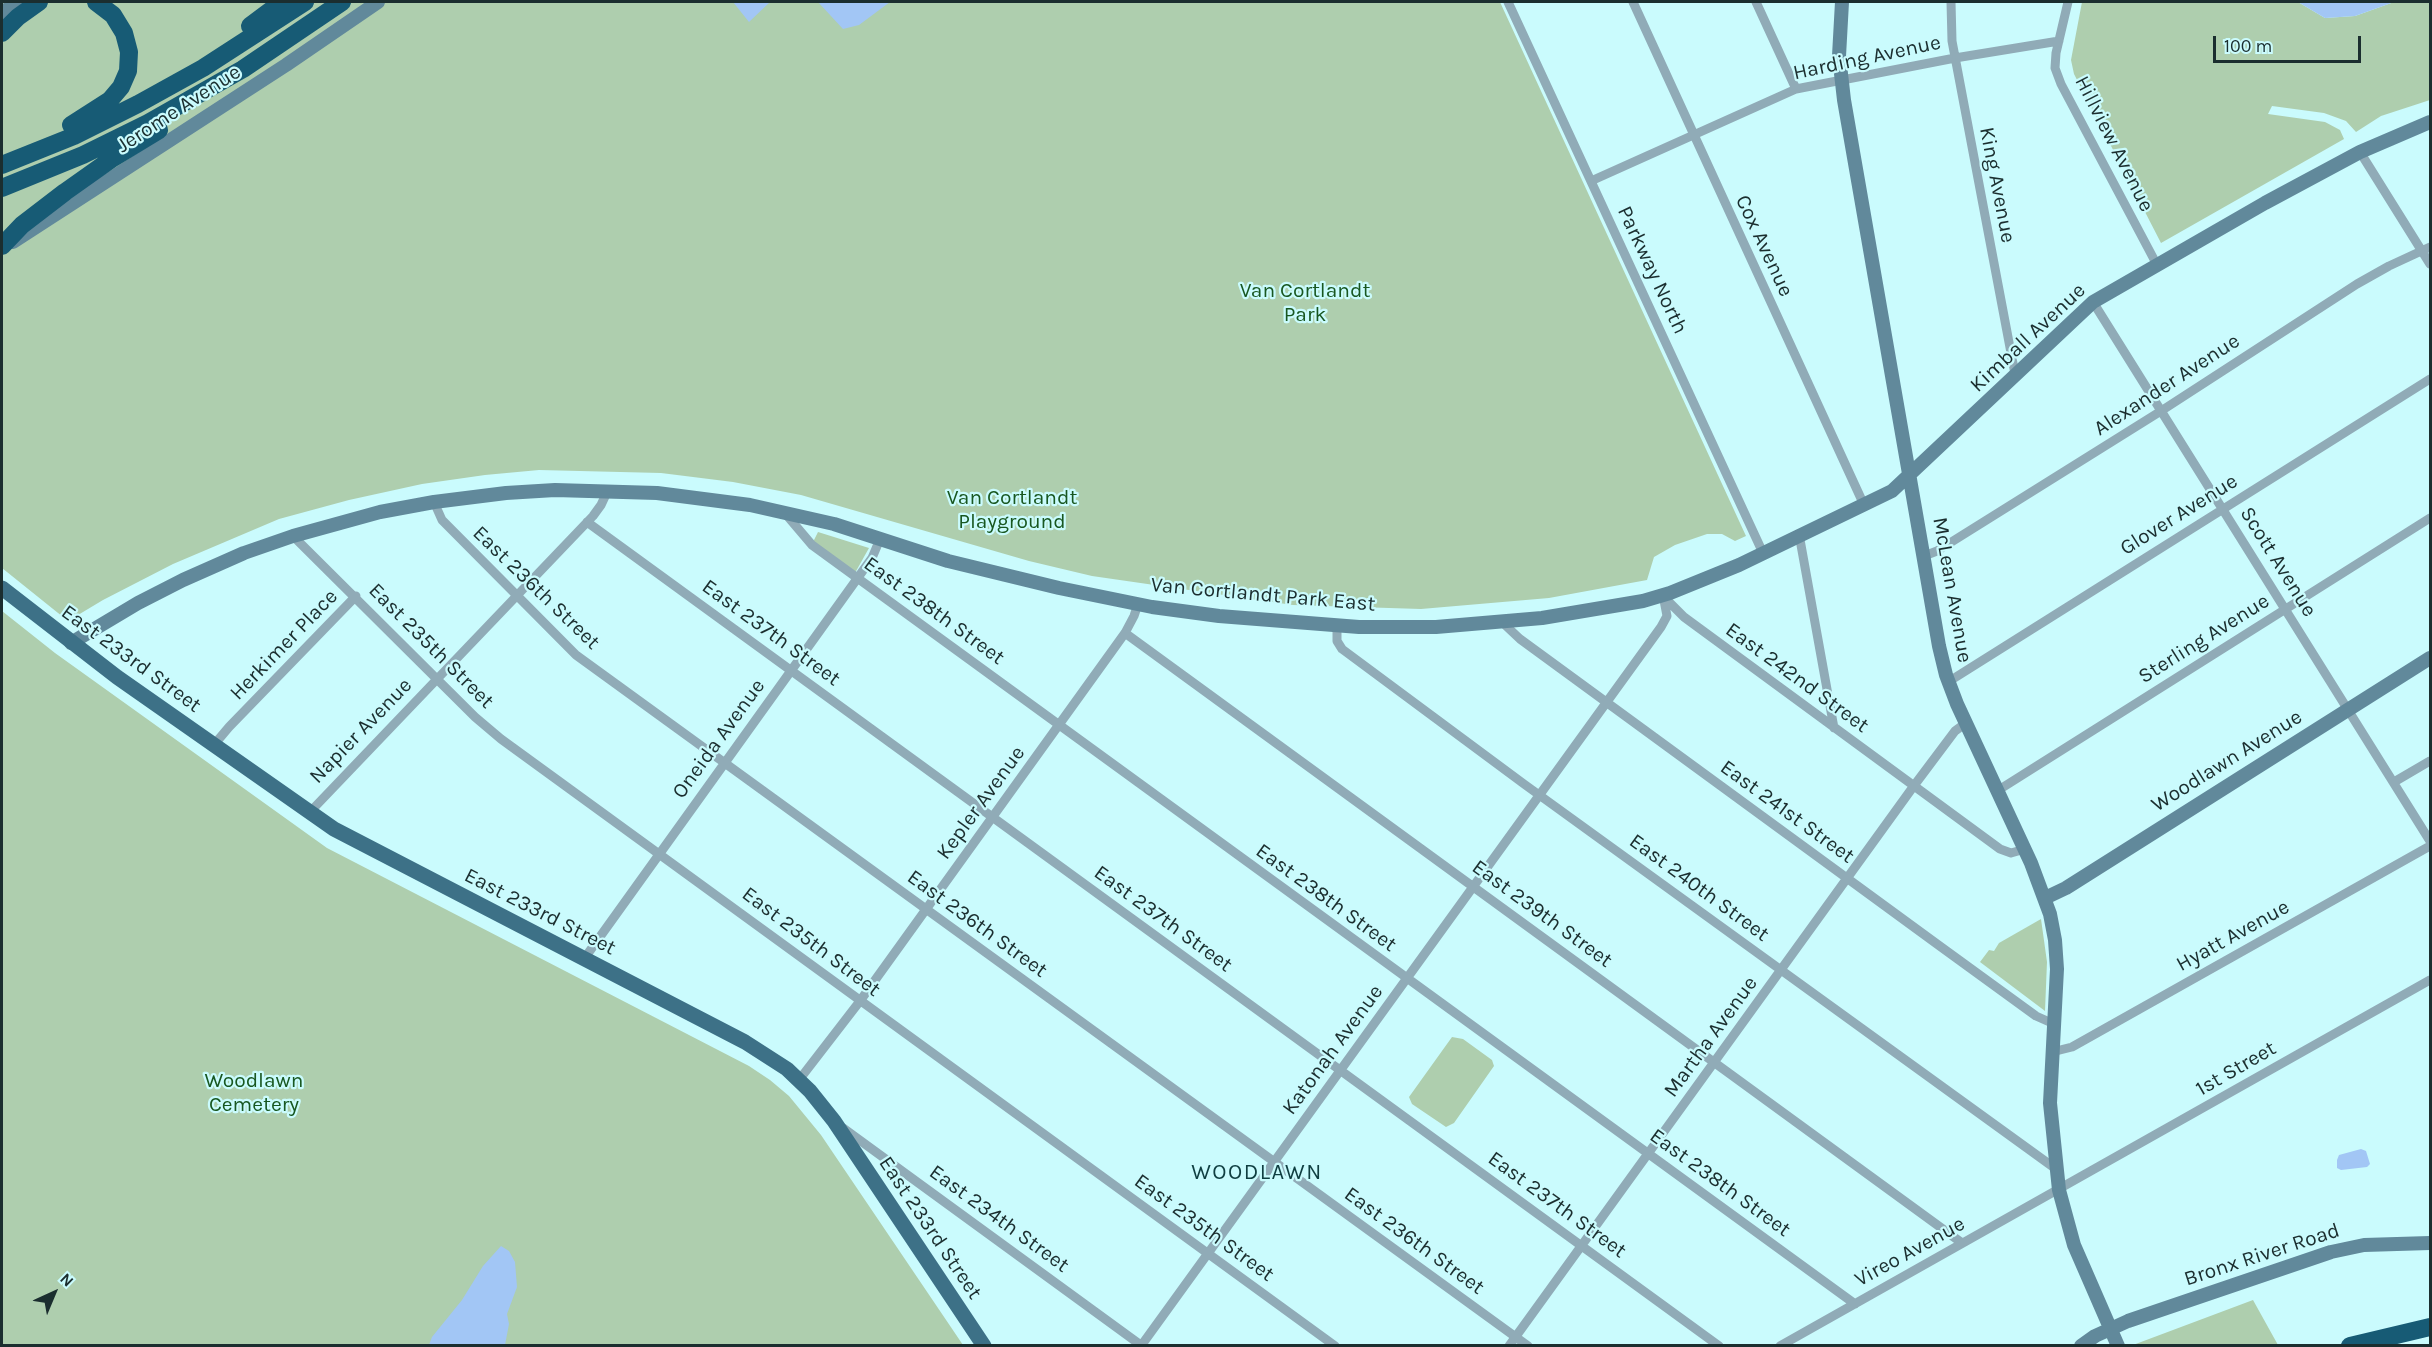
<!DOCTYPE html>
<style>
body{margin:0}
#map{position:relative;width:2432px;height:1347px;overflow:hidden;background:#cafbfd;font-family:Karla,sans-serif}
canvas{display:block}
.frame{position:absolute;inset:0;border:3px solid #1b2e2f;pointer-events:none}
.north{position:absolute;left:24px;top:1263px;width:60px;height:60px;-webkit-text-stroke:4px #cafbfd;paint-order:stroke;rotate:44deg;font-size:16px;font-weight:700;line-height:24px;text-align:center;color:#1b2e2f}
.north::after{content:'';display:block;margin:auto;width:21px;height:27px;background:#1b2e2f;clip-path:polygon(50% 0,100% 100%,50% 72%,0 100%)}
.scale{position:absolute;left:2213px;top:36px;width:148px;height:27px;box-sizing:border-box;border:3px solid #1b2e2f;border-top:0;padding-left:8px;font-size:18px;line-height:21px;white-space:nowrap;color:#1b2e2f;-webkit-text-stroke:4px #cafbfd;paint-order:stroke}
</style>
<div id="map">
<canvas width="2432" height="1347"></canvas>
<div class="frame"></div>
<div class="north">N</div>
<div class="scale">100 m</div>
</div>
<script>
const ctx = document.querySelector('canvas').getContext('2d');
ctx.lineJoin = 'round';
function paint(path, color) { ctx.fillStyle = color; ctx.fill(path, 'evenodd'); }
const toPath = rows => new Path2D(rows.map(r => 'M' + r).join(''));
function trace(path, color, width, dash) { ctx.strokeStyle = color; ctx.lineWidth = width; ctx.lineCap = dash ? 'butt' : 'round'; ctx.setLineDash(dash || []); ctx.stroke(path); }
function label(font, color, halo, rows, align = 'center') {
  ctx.font = font + ' Karla,sans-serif'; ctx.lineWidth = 4.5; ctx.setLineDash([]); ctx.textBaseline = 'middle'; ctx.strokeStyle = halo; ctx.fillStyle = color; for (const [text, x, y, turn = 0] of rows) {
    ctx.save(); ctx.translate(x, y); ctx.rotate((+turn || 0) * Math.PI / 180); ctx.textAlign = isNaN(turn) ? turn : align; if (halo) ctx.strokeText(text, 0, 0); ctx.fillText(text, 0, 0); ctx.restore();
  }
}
const green = toPath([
 [2,2,1500,2,1746,536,1735,541,1722,534,1707,534,1675,545,1654,557,1647,580,1549,598,1421,609,1293,605,1092,576,1029,561,801,495,733,482,661,473,539,470,485,475,422,484,349,500,279,519,173,564,103,600,68,621,2,568],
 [2082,2,2298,2,2325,18,2355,16,2394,2,2430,2,2430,100,2381,116,2356,132,2346,121,2324,113,2272,106,2268,114,2325,122,2340,130,2344,139,2161,243,2074,74,2071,60],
 [818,532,869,548,855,573,813,542],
 [2,611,55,653,327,848,749,1066,770,1080,789,1096,821,1135,963,1345,2,1345],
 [2041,919,2047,962,2045,1011,1980,962,1989,950,1994,951,1999,943],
 [1452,1037,1463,1039,1492,1060,1494,1066,1454,1123,1446,1127,1412,1104,1409,1097],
 [2253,1300,2278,1345,2133,1345]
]);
const water = toPath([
 [733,2,770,2,749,22],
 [818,2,890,2,859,25,843,29],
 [2298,2,2394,2,2355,16,2325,18],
 [2361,1149,2366,1151,2370,1164,2367,1167,2341,1170,2337,1168,2337,1160,2339,1155],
 [501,1246,509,1251,515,1262,517,1287,507,1314,509,1324,505,1345,429,1345,432,1337,462,1300,483,1266]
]);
const street = toPath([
 [1508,2,1763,553],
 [1633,2,1864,505],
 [1756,2,1796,89],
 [1951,2,1952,41,2015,374],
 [2068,2,2056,53,2055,68,2061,84,2157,265],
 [2360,152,2430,264],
 [1591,181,1796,89,1955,58,2059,41],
 [2093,302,2430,841],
 [434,502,442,520,576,655,1528,1346],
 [784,512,812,545,1855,1304],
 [587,522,1719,1346],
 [1799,534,1834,728],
 [293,536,475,717,501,739,1335,1346],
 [1924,556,1937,551,2161,411,2357,284,2389,266,2430,247],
 [1667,600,1684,617,2000,849,2011,853,2025,849],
 [1503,623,1520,639,1937,944,2036,1016,2054,1024],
 [1337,626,1337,641,1342,649,1524,784,2056,1169],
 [1125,633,1962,1243],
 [1948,682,2430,379],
 [213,746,229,727,356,596],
 [2394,782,2430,761],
 [1997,791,2430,518],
 [310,812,593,516,601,505,608,490],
 [584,959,872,558,880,539],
 [2052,1052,2072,1047,2430,846],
 [799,1080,860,1001,1125,633,1134,616,1138,604],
 [843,1128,1142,1346],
 [1141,1346,1661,627,1667,616,1663,595],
 [1509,1346,1913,787,1955,731,1966,723],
 [1780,1346,2430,980]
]);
const secondary = toPath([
 [1842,2,1839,56,1844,100,1939,646,1946,675,1957,704,2031,863,2050,914,2055,940,2057,969,2050,1103,2059,1190,2074,1245,2118,1346],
 [2,14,16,2],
 [13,242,286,65,378,2],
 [71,643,138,603,183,580,244,553,293,536,380,512,434,502,506,493,555,490,657,493,750,505,834,524,948,561,1059,588,1152,607,1219,616,1359,627,1436,627,1542,618,1643,601,1670,593,1739,565,1892,491,2093,302,2265,203,2360,152,2430,122],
 [2045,898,2066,888,2430,658],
 [2081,1346,2095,1336,2128,1321,2331,1252,2364,1245,2430,1243]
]);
const primary = toPath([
 [2,588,117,677,334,829,745,1042,787,1069,810,1091,834,1121,984,1346]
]);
const highway = toPath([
 [250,26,282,2],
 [2,33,18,17,39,2],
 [71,125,110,100,121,87,128,71,129,52,124,33,113,15,96,2],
 [2,165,74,136,138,104,203,68,305,2],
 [2,188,83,155,148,123,243,69,342,2],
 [2,246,22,225,65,192,113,158,159,130],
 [2350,1346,2430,1327]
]);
const streetNames = [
 ["Harding Avenue",1867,58,-12],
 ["Jerome Avenue",179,109,-33],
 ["Hillview Avenue",2114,144,63],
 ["King Avenue",1997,185,79],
 ["Cox Avenue",1764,246,65],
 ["Parkway North",1652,270,65],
 ["Kimball Avenue",2028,338,-43],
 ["Alexander Avenue",2167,385,-33],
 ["Glover Avenue",2179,515,-32],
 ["Scott Avenue",2278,562,58],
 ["East 236th Street",536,588,44],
 ["McLean Avenue",1952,590,80],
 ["Van Cortlandt Park East",1263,595,5],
 ["East 238th Street",934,611,36],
 ["East 237th Street",771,633,36],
 ["Sterling Avenue",2204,639,-32],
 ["Herkimer Place",284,645,-46],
 ["East 235th Street",431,646,45],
 ["East 233rd Street",131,659,36],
 ["East 242nd Street",1797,678,36],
 ["Napier Avenue",361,731,-46],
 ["Oneida Avenue",719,739,-54],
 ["Woodlawn Avenue",2227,761,-32],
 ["Kepler Avenue",981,803,-54],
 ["East 241st Street",1787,812,36],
 ["East 240th Street",1699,888,36],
 ["East 238th Street",1326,898,36],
 ["East 233rd Street",540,912,27],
 ["East 239th Street",1542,914,36],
 ["East 237th Street",1163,919,36],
 ["East 236th Street",977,924,36],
 ["Hyatt Avenue",2233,936,-29],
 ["East 235th Street",811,942,37],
 ["Martha Avenue",1711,1037,-54],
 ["Katonah Avenue",1333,1050,-54],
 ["1st Street",2236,1069,-30],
 ["East 238th Street",1720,1183,36],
 ["East 237th Street",1557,1205,36],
 ["East 234th Street",999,1219,36],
 ["East 233rd Street",930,1228,56],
 ["East 235th Street",1204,1228,36],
 ["East 236th Street",1414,1241,36],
 ["Vireo Avenue",1910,1252,-29],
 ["Bronx River Road",2262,1255,-18]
];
const parkNames = [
 ["Van Cortlandt",1305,291],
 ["Park",1305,315],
 ["Van Cortlandt",1012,498],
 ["Playground",1012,522],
 ["Woodlawn",254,1081],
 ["Cemetery",254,1105]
];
const neighbourhoodNames = [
 ["WOODLAWN",1257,1173]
];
paint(green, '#aeceae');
paint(water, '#a2c6f5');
trace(street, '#90abb7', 9);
trace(secondary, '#61899b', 14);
trace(primary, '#3d7187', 15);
trace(highway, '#175b75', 18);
label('21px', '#1b2e2f', '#cafbfd', streetNames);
label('21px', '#185720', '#cafbfd', parkNames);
ctx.letterSpacing = '1.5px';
label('22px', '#0f3e41', '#cafbfd', neighbourhoodNames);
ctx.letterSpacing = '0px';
</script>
